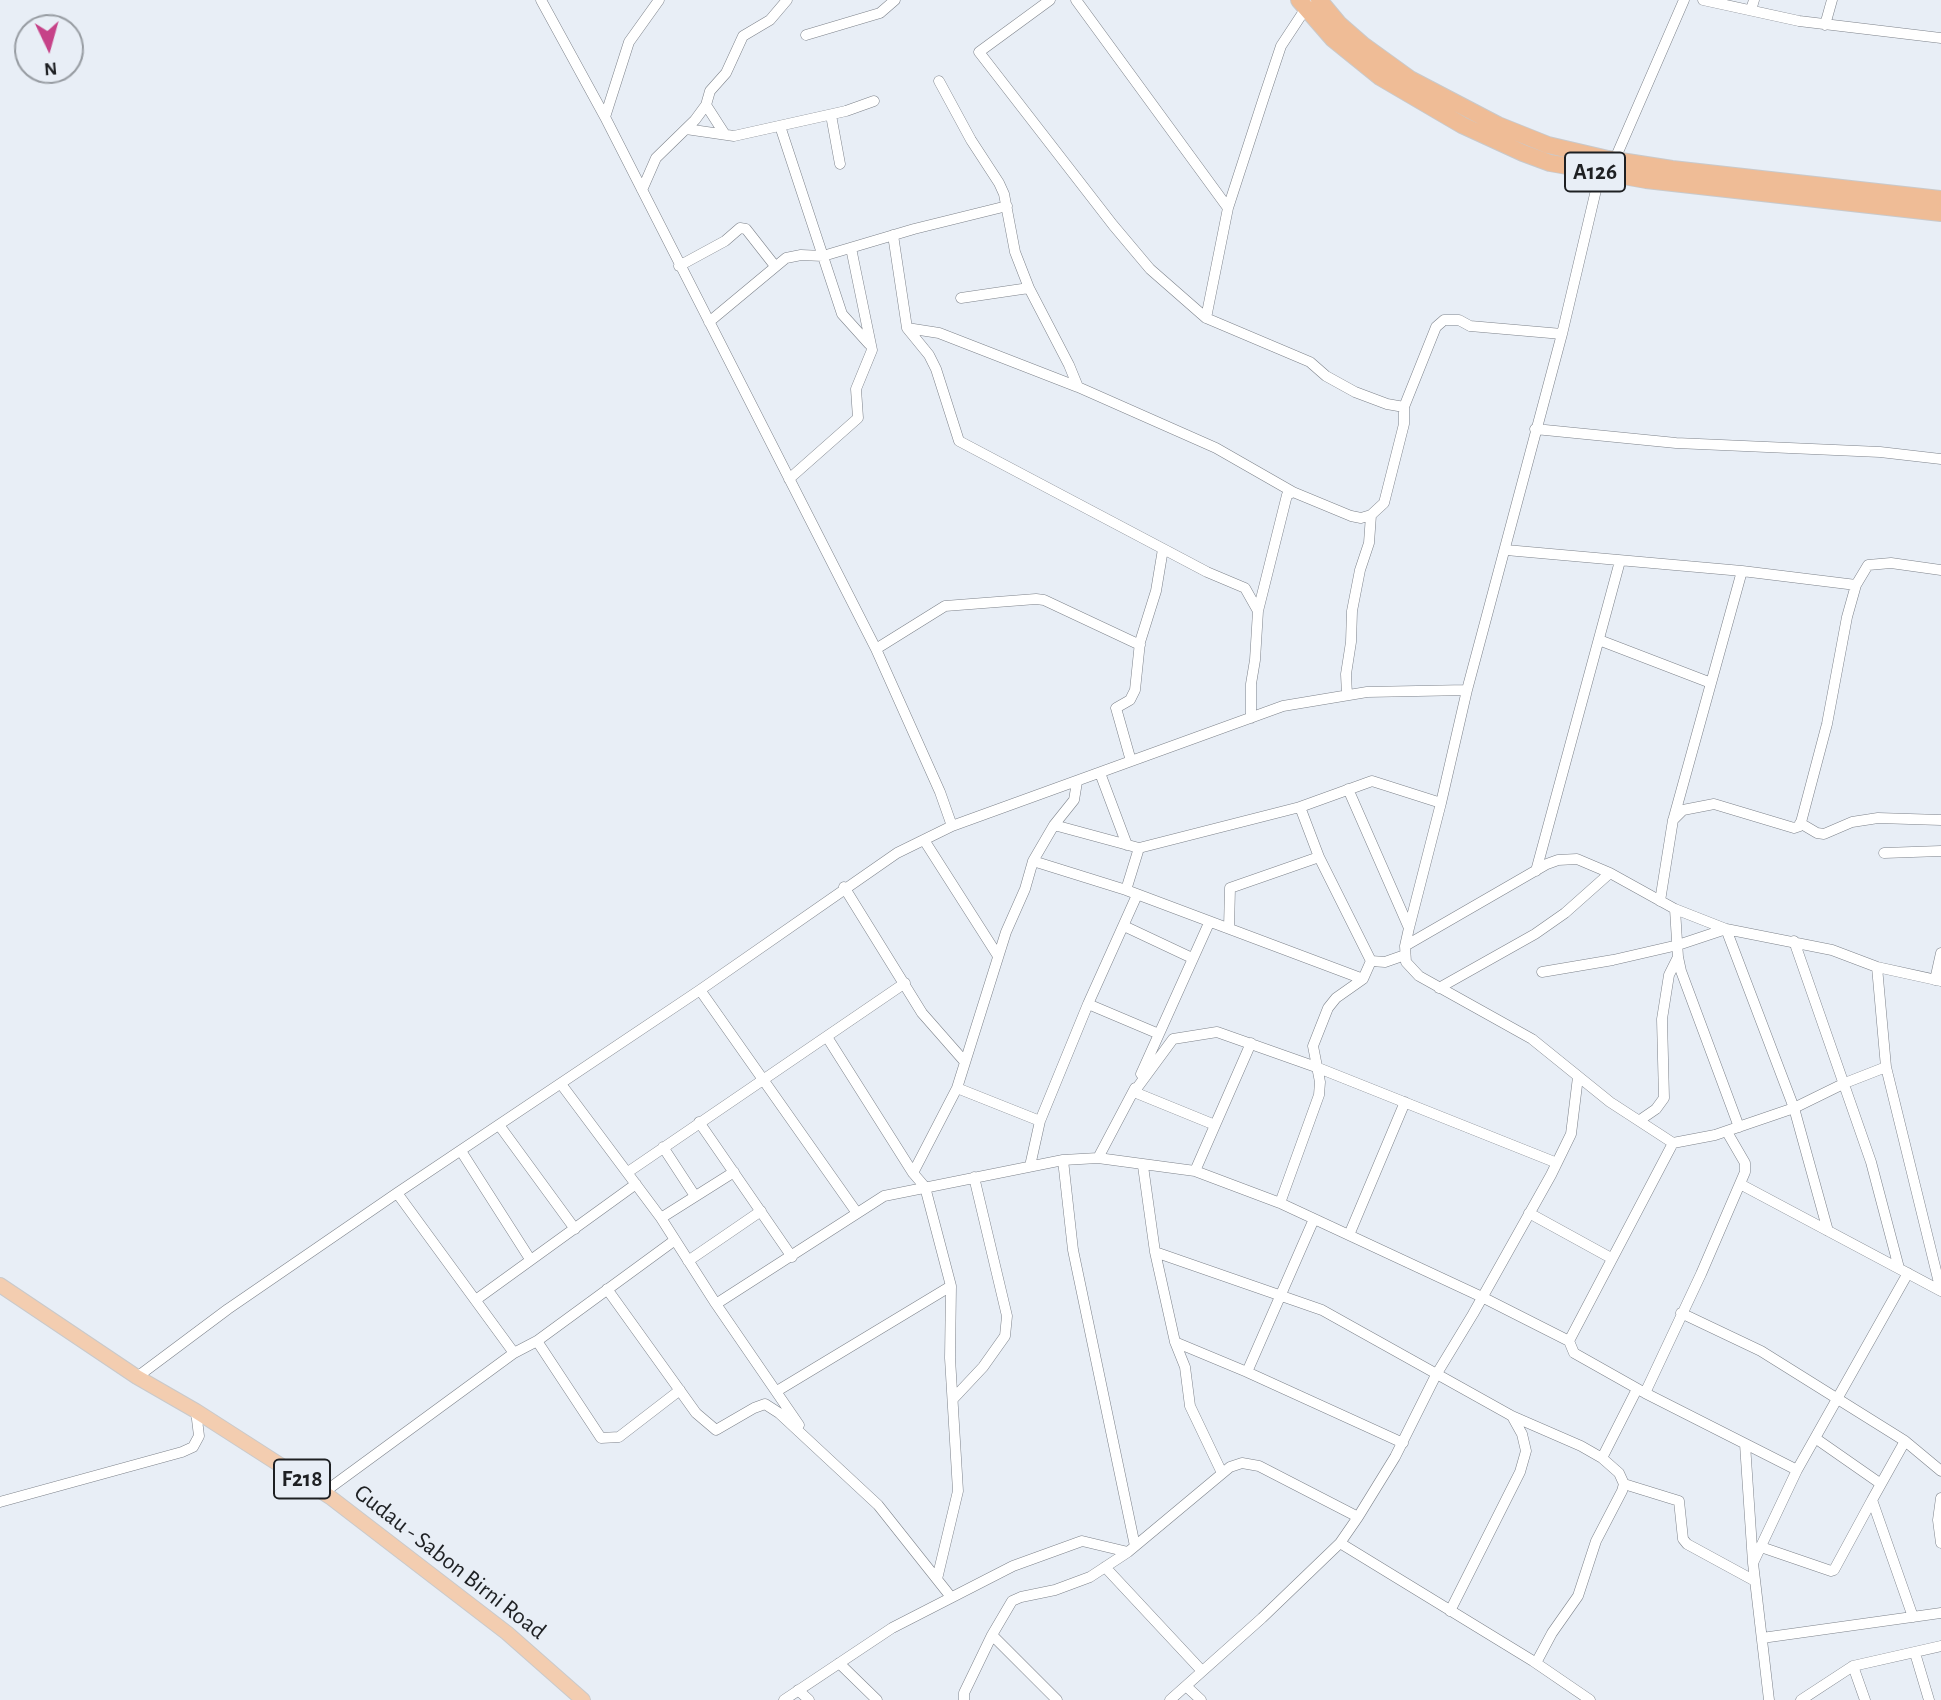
<!DOCTYPE html>
<style>
body{margin:0}
#map{position:relative;width:1941px;height:1700px;overflow:hidden;background:#e8eef6;font-family:"Alegreya Sans",sans-serif}
canvas{display:block}
.north{position:absolute;left:14px;top:14px;width:70px;height:70px;box-sizing:border-box;background:#e8eef6;border:2px solid #979ca2;border-radius:50%;rotate:175deg;font-size:19px;font-weight:700;line-height:28px;text-align:center;color:#1e2023}
.north::after{content:'';display:block;margin:auto;width:24px;height:32px;background:#c64288;clip-path:polygon(50% 0,100% 100%,50% 72%,0 100%)}
</style>
<div id="map">
<canvas width="1941" height="1700"></canvas>
<div class="north">N</div>
</div>
<script>
const ctx = document.querySelector('canvas').getContext('2d');
ctx.lineJoin = 'round';
const toPath = rows => new Path2D(rows.map(r => 'M' + r).join(''));
function trace(path, color, width, dash) { ctx.strokeStyle = color; ctx.lineWidth = width; ctx.lineCap = dash ? 'butt' : 'round'; ctx.setLineDash(dash || []); ctx.stroke(path); }
function label(font, color, halo, rows, align = 'center') {
  ctx.font = font + ' "Alegreya Sans",sans-serif'; ctx.lineWidth = 7; ctx.setLineDash([]); ctx.textBaseline = 'middle'; ctx.strokeStyle = halo; ctx.fillStyle = color; for (const [text, x, y, turn = 0] of rows) {
    ctx.save(); ctx.translate(x, y); ctx.rotate((+turn || 0) * Math.PI / 180); ctx.textAlign = isNaN(turn) ? turn : align; if (halo) ctx.strokeText(text, 0, 0); ctx.fillText(text, 0, 0); ctx.restore();
  }
}
const minor = toPath([
 [541,0,605,117,876,649,940,792,952,826],
 [1050,0,979,52,1113,225,1150,269,1206,318,1310,362,1326,376,1355,392,1387,404,1404,407],
 [1076,0,1228,208],
 [1703,0,1799,21,1941,38],
 [1751,10,1754,0],
 [1825,25,1832,0],
 [806,35,880,13,895,0],
 [939,81,971,140,999,183,1004,194,1015,252,1029,288,1069,365,1078,387],
 [706,105,724,133],
 [831,115,840,164],
 [605,117,629,42,659,0],
 [780,126,842,314,869,344],
 [686,129,734,136,846,111,874,101],
 [1615,159,1684,0],
 [1600,173,1562,334,1467,690,1441,803,1409,928,1405,946,1406,962,1419,976,1532,1039,1610,1102,1673,1143,1715,1135,1794,1108,1845,1083,1886,1067],
 [642,190,656,158,695,120,706,105,710,91,726,73,743,36,770,20,787,0],
 [893,235,907,328,929,355,936,369,959,441,1207,572,1245,588,1258,611],
 [679,266,725,241,740,228,746,229,775,266],
 [961,298,1029,288],
 [1206,318,1228,208,1264,97,1281,46,1308,5],
 [709,322,786,258,801,255,823,256,914,229,1007,206],
 [907,328,939,333,1078,387,1216,448,1293,492],
 [1535,429,1676,443,1880,452,1941,459],
 [789,479,858,418,856,389,872,350,851,248],
 [1506,550,1742,571,1856,585],
 [1599,640,1711,683],
 [876,649,945,606,1036,599,1044,600,1140,645],
 [1347,695,1346,674,1351,642,1352,611,1360,570,1369,543,1371,515],
 [1251,718,1251,684,1255,660,1258,611,1287,495,1293,492,1351,516,1361,518,1371,515,1384,503,1404,424,1404,407,1436,327,1444,320,1459,320,1470,326,1562,334],
 [1131,761,1116,708,1130,700,1135,690,1140,642,1156,591,1163,549],
 [1100,773,1127,845],
 [1348,789,1409,928],
 [1674,817,1742,571],
 [1800,823,1817,833,1824,834,1852,822,1878,818,1941,820],
 [1054,825,1139,848,1300,807,1372,781,1441,803],
 [924,840,998,956],
 [1884,853,1941,851],
 [1033,861,1126,890,1363,979],
 [1536,871,1620,561],
 [844,887,922,1013,965,1062],
 [1126,890,1139,848],
 [1660,901,1673,820,1683,810,1714,804,1794,828,1800,826,1827,724,1847,617,1856,585,1868,565,1891,563,1941,570],
 [1675,909,1678,957,1681,971,1739,1127],
 [1124,926,1192,958],
 [1229,928,1230,888,1319,857],
 [1726,929,1794,1108,1828,1231],
 [1794,941,1871,1162,1899,1268],
 [1405,946,1547,864,1558,860,1577,859,1610,873,1675,909,1726,929,1832,950,1877,967,1941,981],
 [1371,961,1385,962,1405,955],
 [1877,967,1886,1067,1941,1291],
 [1542,972,1613,960,1678,945,1726,929],
 [1935,980,1941,953],
 [1439,988,1535,934,1565,913,1610,873],
 [700,990,857,1213],
 [1088,1004,1159,1034],
 [827,1037,913,1173,925,1187,951,1286,950,1358,958,1491,937,1579],
 [1141,1074,1209,923],
 [561,1084,661,1218,716,1304,799,1425],
 [957,1088,1040,1121],
 [1134,1092,1173,1039,1217,1032,1316,1067,1557,1163],
 [1134,1092,1215,1125],
 [1640,1120,1656,1109,1664,1098,1662,1019,1669,975,1678,957],
 [699,1122,792,1257],
 [499,1125,575,1229],
 [663,1147,695,1196],
 [461,1151,530,1259],
 [1098,1158,1135,1088],
 [1063,1160,1073,1250,1135,1546],
 [1030,1166,1040,1121,1088,1004,1137,895],
 [1143,1166,1155,1252,1175,1342,1185,1367,1190,1406,1222,1473],
 [1195,1171,1251,1043],
 [628,1172,905,983],
 [913,1173,957,1088,1006,932,1025,889,1033,861,1054,825,1074,800,1077,782],
 [1740,1184,1941,1291],
 [397,1193,514,1353],
 [1280,1203,1319,1095,1320,1082,1313,1046,1328,1008,1336,998,1363,979,1371,961,1319,857,1300,807],
 [1529,1213,1611,1258],
 [661,1218,734,1172],
 [1349,1235,1405,1102],
 [1155,1252,1322,1310,1512,1416,1581,1446,1602,1458,1619,1473,1624,1484,1622,1491,1596,1541,1578,1596,1552,1633,1536,1663],
 [688,1261,761,1211],
 [607,1289,696,1413,716,1430,754,1408,765,1404,779,1413,878,1505,951,1597],
 [477,1299,636,1184],
 [716,1304,884,1196,1063,1160,1098,1158,1195,1171,1280,1203,1482,1297,1569,1341,1574,1353,1645,1393,1797,1470],
 [1681,1313,1761,1351,1905,1441,1941,1471],
 [537,1341,601,1438,619,1437,680,1390],
 [1569,1341,1673,1143],
 [1175,1342,1247,1372,1403,1443],
 [1247,1372,1314,1219],
 [137,1377,228,1309,397,1193,700,990,897,853,952,826,1283,706,1367,692,1467,690],
 [777,1391,951,1286],
 [1645,1393,1701,1274,1745,1172,1745,1163,1727,1132],
 [953,1399,983,1367,1005,1336,1007,1316,974,1177],
 [1815,1438,1881,1484],
 [1905,1441,1872,1500,1913,1617],
 [1745,1444,1753,1563,1769,1700],
 [1602,1458,1637,1389],
 [1624,1484,1679,1501,1683,1539,1687,1544,1755,1581],
 [323,1493,514,1353,537,1341,675,1240],
 [1941,1498,1938,1520,1941,1543],
 [0,1502,182,1452,193,1447,199,1436,196,1411],
 [1340,1543,1533,1661,1590,1700],
 [1761,1547,1831,1571,1834,1570,1872,1500],
 [1753,1563,1797,1470,1908,1273],
 [1105,1567,1202,1671],
 [1450,1611,1520,1472,1526,1451,1522,1434,1512,1416],
 [992,1635,1057,1700],
 [1762,1638,1941,1613],
 [1915,1653,1929,1700],
 [839,1663,877,1700],
 [1853,1666,1865,1700],
 [1186,1686,1201,1700],
 [798,1690,809,1700],
 [784,1700,892,1628,1013,1566,1082,1541,1128,1552],
 [964,1700,964,1693,992,1635,1012,1601,1021,1597,1055,1590,1090,1577,1128,1552,1230,1467,1242,1463,1259,1466,1358,1517],
 [1170,1700,1262,1618,1340,1543,1358,1517,1395,1457,1436,1375,1473,1314,1551,1175,1571,1134,1578,1077],
 [1801,1700,1853,1666,1941,1646]
]);
const primary = toPath([
 [0,1285,137,1377,196,1411,330,1497,507,1633,583,1700]
]);
const trunk = toPath([
 [1299,0,1333,39,1380,77,1462,125,1523,153,1550,163,1646,180,1941,213],
 [1319,0,1339,24,1363,45,1410,79,1498,125,1548,145,1608,159,1672,169,1941,199]
]);
const shields = [
 [1595,172,60],
 [302,1479,56]
];
const shieldNames = [
 ["A126",1595,172],
 ["F218",302,1479]
];
const streetNames = [
 ["Gudau - Sabon Birni Road",450,1562,38]
];
trace(minor, '#7d828a', 11);
trace(primary, '#c9c9ca', 16);
trace(trunk, '#c9c9ca', 18);
trace(minor, '#fff', 10);
trace(primary, '#f3cdb0', 14);
trace(trunk, '#efbc96', 16);
for (const [x, y, w] of shields) { const box = new Path2D(); box.roundRect(x - w / 2, y - 19.5, w, 39, 5); ctx.fillStyle = '#e8eef6'; ctx.fill(box); trace(box, '#1e2023', 2); }
label('bold 23px', '#1e2023', null, shieldNames);
label('24px', '#1e2023', '#e8eef6', streetNames);
</script>
